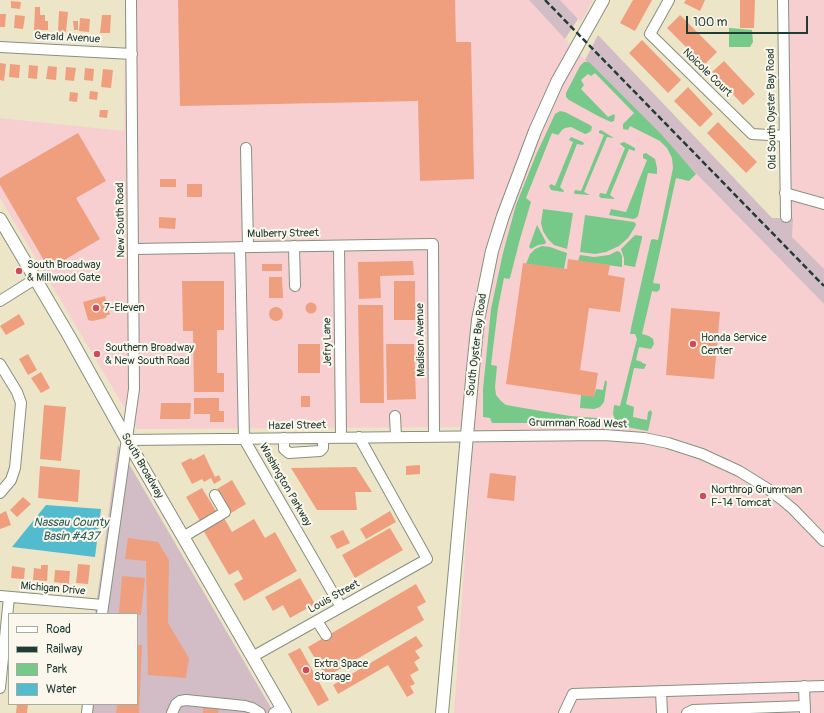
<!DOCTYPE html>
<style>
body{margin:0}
#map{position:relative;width:824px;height:713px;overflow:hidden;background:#ede5c7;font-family:Pangolin,sans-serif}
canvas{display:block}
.legend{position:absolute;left:8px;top:613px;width:130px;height:92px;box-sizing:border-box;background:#fbf7ec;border:1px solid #a3ada2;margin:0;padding:5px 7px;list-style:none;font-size:12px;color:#1f3d34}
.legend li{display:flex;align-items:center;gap:8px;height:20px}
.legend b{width:20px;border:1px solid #a3ada2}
.scale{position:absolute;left:686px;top:16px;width:122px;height:18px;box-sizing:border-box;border:2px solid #1f3d34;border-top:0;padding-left:5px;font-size:12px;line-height:14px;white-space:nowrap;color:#1f3d34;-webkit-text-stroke:3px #fbf7ec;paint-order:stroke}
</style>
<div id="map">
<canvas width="824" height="713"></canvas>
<ul class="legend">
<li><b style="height:5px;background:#fff"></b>Road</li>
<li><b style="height:5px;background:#1f3d34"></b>Railway</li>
<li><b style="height:11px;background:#77c98a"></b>Park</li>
<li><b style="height:11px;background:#52bcce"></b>Water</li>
</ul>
<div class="scale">100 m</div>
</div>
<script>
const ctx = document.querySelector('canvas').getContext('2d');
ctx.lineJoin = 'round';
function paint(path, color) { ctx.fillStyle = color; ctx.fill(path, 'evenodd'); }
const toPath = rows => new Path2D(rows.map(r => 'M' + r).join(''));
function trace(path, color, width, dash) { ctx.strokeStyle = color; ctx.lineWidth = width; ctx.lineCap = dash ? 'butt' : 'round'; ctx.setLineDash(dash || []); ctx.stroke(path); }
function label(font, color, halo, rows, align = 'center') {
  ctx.font = font + ' Pangolin,sans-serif'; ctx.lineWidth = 4; ctx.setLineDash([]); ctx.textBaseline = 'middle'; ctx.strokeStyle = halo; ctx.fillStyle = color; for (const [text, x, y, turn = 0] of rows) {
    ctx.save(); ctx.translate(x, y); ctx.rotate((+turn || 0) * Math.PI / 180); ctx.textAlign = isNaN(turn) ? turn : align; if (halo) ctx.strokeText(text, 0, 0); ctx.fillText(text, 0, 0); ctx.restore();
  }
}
const built = toPath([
 [126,0,529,0,585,60,824,304,824,713,454,713,474,427,137,429,0,198,0,118,124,131],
 [560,0,593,0,581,22],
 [781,0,824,0,824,269,792,237,783,218]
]);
const industrial = toPath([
 [529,0,560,0,578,19,565,39],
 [598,35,772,218,793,218,792,237,824,269,824,304,585,60],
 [118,445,274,713,82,713,83,704,137,704,137,614,95,614]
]);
const green = toPath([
 [729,28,752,30,753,42,750,47,729,47],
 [584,62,589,62,661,134,696,174,689,181,676,178,653,283,660,284,660,289,657,292,652,291,642,334,649,336,653,339,654,344,651,349,639,347,636,360,642,362,642,363,646,364,646,365,644,369,634,368,626,404,634,407,633,417,647,420,648,412,651,410,652,413,648,431,621,426,622,425,621,423,617,423,616,422,613,414,614,405,620,406,637,339,635,334,630,334,631,328,651,240,653,239,658,240,673,168,672,158,667,148,660,141,630,126,628,130,623,129,623,124,634,113,595,73,591,76,588,74,581,80,584,85,581,89,608,117,614,114,615,116,614,121,611,122,598,116,569,100,566,97,566,93,580,66],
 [560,111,565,112,590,125,592,127,591,131,588,133,585,134,571,127,565,128,562,130,558,135,552,133,526,198,531,202,520,239,510,278,509,279,504,278,498,308,491,365,497,366,495,387,496,395,501,401,506,405,570,416,597,418,599,420,597,423,588,425,566,423,492,423,490,418,483,417,483,389,491,309,503,253,516,205,536,155,555,114],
 [601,130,614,138,607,137,584,192,590,195,575,194,574,193,575,190,581,191,604,135,599,133,599,131],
 [571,137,583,142,584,144,582,145,577,144,560,187,564,191,563,192,551,190,549,186,551,184,555,186,573,142,569,140],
 [624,142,635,148,635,150,634,151,629,149,610,195,615,199,601,198,599,196,600,193,606,194,625,148,620,144,621,143],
 [646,153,655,159,657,168,657,174,648,173,638,216,636,218,633,219,609,215,611,209,626,212,647,160,643,158,643,154],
 [543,209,573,213,567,249,554,245,548,239,543,231,541,223],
 [585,215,634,222,636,224,635,227,628,238,619,246,606,252,595,254,580,252],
 [537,225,546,242,545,244,538,245,531,249,529,247],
 [635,235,642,236,642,238,635,267,624,265,624,258,621,249],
 [542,246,550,247,567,253,564,269,526,264,530,254,535,249],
 [617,251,620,252,622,256,622,267,578,261,580,255,594,257,609,255],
 [605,380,607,382,604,402,600,407,594,409,580,408,581,395,594,396,596,389,603,390]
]);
const water = toPath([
 [46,505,101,509,95,557,12,547]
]);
const building = toPath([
 [178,0,455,0,456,42,471,42,474,179,420,181,418,101,180,106],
 [633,0,652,0,635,31,620,23],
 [686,0,705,0,700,11,684,3],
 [740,0,755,0,754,28,740,28],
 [11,1,21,2,20,9,11,8],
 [35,7,40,7,40,15,45,15,45,21,48,21,48,30,34,30],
 [59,11,68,12,66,32,58,32],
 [0,14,6,14,5,27,0,27],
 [15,15,25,16,23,29,14,28],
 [102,15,111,15,110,33,100,33],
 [680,15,717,52,704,65,667,28],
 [80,18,90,19,89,32,79,31],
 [73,21,78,21,78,30,74,30],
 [642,40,681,80,668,93,629,53],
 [724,61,755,94,743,105,712,72],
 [0,63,6,64,4,81,0,80],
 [10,64,20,65,19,78,9,77],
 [29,65,38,66,37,79,28,78],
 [48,66,57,67,56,80,46,79],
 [66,67,76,68,74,81,65,80],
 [85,68,94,69,93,81,84,80],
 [103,69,113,70,111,88,101,87],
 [688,87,713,114,700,127,674,101],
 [90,91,98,92,97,100,89,99],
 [70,92,78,93,77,102,69,101],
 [100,110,108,110,107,118,99,117],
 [718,122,757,162,746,173,707,133],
 [78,133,106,181,76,198,100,239,49,269,0,185,0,178],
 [160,179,176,179,176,187,160,187],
 [187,184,202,184,202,197,187,197],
 [159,217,176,218,175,229,159,228],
 [568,259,610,265,608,275,625,278,620,312,589,308,580,370,598,373,594,397,506,384,523,263,567,269],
 [413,261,414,275,380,276,381,298,359,299,358,262],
 [262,264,282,264,282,271,262,271],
 [269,277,282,277,283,298,269,298],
 [182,281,224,281,224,330,217,330,217,373,224,373,224,392,194,392,193,331,183,331],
 [394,281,415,281,415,320,394,320],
 [105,296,110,315,107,315,106,318,92,321,88,320,83,302],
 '305.5 308a5.5 5.5 0 1 1 11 0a5.5 5.5 0 1 1-11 0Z',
 [358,305,383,305,384,403,360,403],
 '269 314a7 7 0 1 1 14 0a7 7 0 1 1-14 0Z',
 [671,308,720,312,714,379,666,375],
 [19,314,25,324,6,335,0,326],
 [298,344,320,344,320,373,298,373],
 [386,344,414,344,416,399,387,400],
 [28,354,37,370,28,375,19,359],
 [41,372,50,388,41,393,31,378],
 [301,396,310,396,310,407,301,407],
 [194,398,219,398,219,411,224,411,224,422,210,422,210,414,194,414],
 [161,403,191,403,190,419,160,419],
 [44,405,66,407,61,461,40,459],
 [204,454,215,477,219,475,221,480,214,484,211,478,204,482,202,479,192,484,181,463,191,458,193,460],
 [420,465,420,474,406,475,406,466],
 [40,466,80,470,78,502,38,498],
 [356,467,372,492,355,492,357,510,317,510,291,468],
 [490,473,516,476,514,501,487,498],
 [232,480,246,504,231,513,217,489],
 [202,488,216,511,200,521,186,497],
 [23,497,31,504,17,517,10,510],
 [6,511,11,525,0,529,0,514],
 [390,511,396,522,366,539,360,529],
 [224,518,232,532,254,519,265,538,275,532,297,571,244,601,234,584,243,579,238,570,229,575,203,530],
 [390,528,403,550,355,578,342,555],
 [343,530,350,543,337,549,330,536],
 [128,538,158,542,169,560,168,623,189,658,186,678,148,675,146,561,125,559],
 [78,564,90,565,88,584,76,583],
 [41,565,48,565,47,581,33,580,34,568,41,569],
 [12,566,25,568,24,579,11,578],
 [55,570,70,571,69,584,54,582],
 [122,576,145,578,141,615,119,613],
 [300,578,315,604,290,618,283,605,273,611,265,597],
 [416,584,426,602,417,607,424,620,326,677,308,647],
 [416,636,423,646,415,651,420,658,414,662,419,670,410,675,415,684,410,686,414,693,407,697,388,665,338,694,333,685],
 [137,645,142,645,139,713,116,713,117,704,137,704],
 [300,648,329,700,318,706,288,654],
 [17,704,28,704,27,713,16,713],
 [203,708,219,709,218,713,203,713]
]);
const minor = toPath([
 [669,0,650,34,752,134,785,136],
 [783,0,786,217],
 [0,47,132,54],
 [246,148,248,247],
 [785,193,824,204],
 [294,246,295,286],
 [339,246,341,437],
 [240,247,244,439,341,607],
 [134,249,433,244,434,436],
 [0,301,35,279],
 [0,364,17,392,21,403,15,468,11,480,0,493],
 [395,416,396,437],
 [284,438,284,449,289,453,320,451,323,448,323,438],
 [127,440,604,435,644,438,668,443,702,454,739,471,768,489,781,499,793,509,824,541],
 [183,537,225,512,215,495],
 [0,596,103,605],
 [102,614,134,389,131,0],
 [317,621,326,635],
 [252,657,427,559,359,437],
 [804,686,805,713],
 [0,688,9,597],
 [661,691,662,713],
 [87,713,88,704],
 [172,713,176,704,180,701,186,700,245,706,252,708,260,713],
 [274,713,282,708],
 [564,713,573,694,824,686],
 [687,713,693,710,805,706]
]);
const major = toPath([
 [0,219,69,336,127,440,285,713],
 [442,713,473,369,478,320,492,251,503,216,535,131,557,82,603,0]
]);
const rail = toPath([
 [545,0,824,286]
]);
const markers = [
 [19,271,4,"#d1495b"],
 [96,308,4,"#d1495b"],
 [693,344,4,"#d1495b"],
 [97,354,4,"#d1495b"],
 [703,496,4,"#d1495b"],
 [306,670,4,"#d1495b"]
];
const streetNames = [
 ["Gerald Avenue",67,38,3],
 ["Noicole Court",707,73,44],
 ["Old South Oyster Bay Road",772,109,-91],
 ["New South Road",121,220,-91],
 ["Mulberry Street",283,234,-1],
 ["Madison Avenue",421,340,-91],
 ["Jefry Lane",328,342,-91],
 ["South Oyster Bay Road",477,345,-83],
 ["Grumman Road West",578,424,1],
 ["Hazel Street",297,426,-1],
 ["South Broadway",142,466,60],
 ["Washington Parkway",285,485,60],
 ["Michigan Drive",53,589,5],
 ["Louis Street",334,597,-29]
];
const poiNames = [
 ["South Broadway",27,265],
 ["& Millwood Gate",27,278],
 ["7-Eleven",104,308],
 ["Honda Service",701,338],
 ["Center",701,351],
 ["Southern Broadway",105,348],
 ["& New South Road",105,361],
 ["Northrop Grumman",711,490],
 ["F-14 Tomcat",711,503],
 ["Extra Space",314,664],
 ["Storage",314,677]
];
const waterNames = [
 ["Nassau County",71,523],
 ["Basin #437",71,537]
];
paint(built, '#f7cfd1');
paint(industrial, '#d2bdc6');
paint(green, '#77c98a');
paint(water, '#52bcce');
paint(building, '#ef9f7e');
trace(minor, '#86917e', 12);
trace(major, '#86917e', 14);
trace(minor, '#fff', 10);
trace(major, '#fff', 12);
trace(rail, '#1f3d34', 2.5, [6, 3]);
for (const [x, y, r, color] of markers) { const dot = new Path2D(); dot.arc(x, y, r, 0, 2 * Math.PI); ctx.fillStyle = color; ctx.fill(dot); trace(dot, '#fbf7ec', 1.5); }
label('11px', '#1f3d34', '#fbf7ec', streetNames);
label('11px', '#1f3d34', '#fbf7ec', poiNames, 'left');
label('italic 12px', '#2c5d5a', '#fbf7ec', waterNames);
</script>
